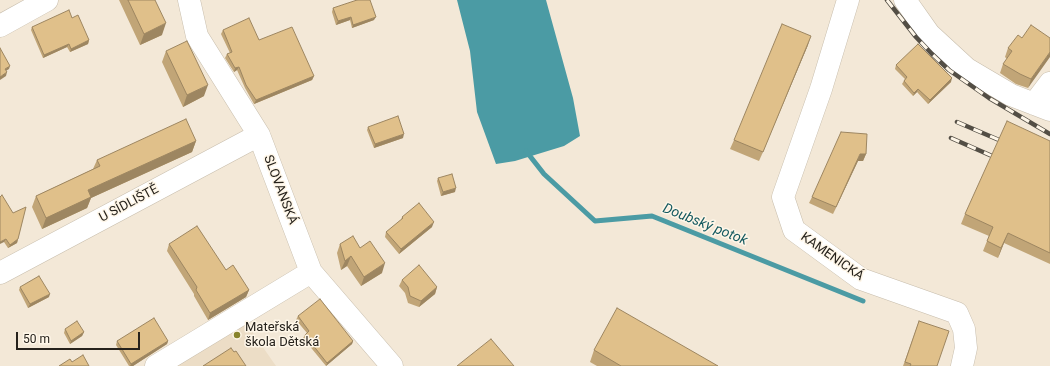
<!DOCTYPE html>
<meta charset="utf-8">
<style>
body{margin:0}
#map{position:relative;width:1050px;height:366px;overflow:hidden;background:#f3e8d7;font-family:Roboto,sans-serif}
canvas{display:block}
.scale{position:absolute;left:16px;top:332px;width:124px;height:18px;box-sizing:border-box;border:2px solid #26221c;border-top:0;padding-left:5px;font-size:12px;line-height:14px;white-space:nowrap;color:#26221c;-webkit-text-stroke:3px #fef6e8;paint-order:stroke}
</style>
<div id="map">
<canvas width="1050" height="366"></canvas>
<div class="scale">50 m</div>
</div>
<script>
const ctx = document.querySelector('canvas').getContext('2d');
ctx.lineJoin = 'round';
function paint(path, color) { ctx.fillStyle = color; ctx.fill(path, 'evenodd'); }
const toPath = rows => new Path2D(rows.map(r => 'M' + r).join(''));
function trace(path, color, width, dash) { ctx.strokeStyle = color; ctx.lineWidth = width; ctx.lineCap = dash ? 'butt' : 'round'; ctx.setLineDash(dash || []); ctx.stroke(path); }
function label(font, color, halo, rows, align = 'center') {
  ctx.font = font + ' Roboto,sans-serif'; ctx.lineWidth = 3; ctx.setLineDash([]); ctx.textBaseline = 'middle'; ctx.strokeStyle = halo; ctx.fillStyle = color; for (const [text, x, y, turn = 0] of rows) {
    ctx.save(); ctx.translate(x, y); ctx.rotate((+turn || 0) * Math.PI / 180); ctx.textAlign = isNaN(turn) ? turn : align; if (halo) ctx.strokeText(text, 0, 0); ctx.fillText(text, 0, 0); ctx.restore();
  }
}
const built = toPath([
 [244,320,276,366,171,366]
]);
const water = toPath([
 [457,0,546,0,573,98,580,136,564,146,515,161,496,164,477,112,470,51]
]);
const stream = toPath([
 [526,151,544,174,595,221,652,216,863,301]
]);
const minor = toPath([
 [189,0,197,36,259,135,311,272,392,366],
 [848,0,821,89,783,197,794,230,861,279,957,313,964,329,966,348,962,366],
 [905,0,929,34,967,69,1011,95,1050,110],
 [0,26,47,0],
 [1034,104,1050,83],
 [0,273,259,135],
 [156,366,311,272]
]);
const rail = toPath([
 [887,0,916,37,932,54,949,70,989,98,1050,134],
 [957,122,999,140],
 [951,138,992,156]
]);
const wall = toPath([
 [119,0,155,0,162,35,140,45],
 [333,8,374,20,352,28,350,20,336,25,332,12],
 [72,18,89,40,88,44,70,52,67,47,43,58,31,30,32,27],
 [223,30,259,40,314,76,312,80,254,104,245,88,237,70,234,72,225,58,227,54,230,53,221,34],
 [1022,38,1050,38,1028,88,1016,84,1000,73,1003,64,1007,59,1005,57,1008,48],
 [808,45,759,161,730,149,734,140],
 [166,51,204,96,183,107,162,62],
 [896,65,951,82,928,104,917,92,913,96,902,84,905,79,895,69],
 [368,127,403,138,374,148,367,130],
 [196,141,192,152,91,198,87,208,42,229,32,207,36,196,93,169,97,160],
 [1050,141,1050,264,1004,243,998,258,983,251,989,236,961,224,965,214],
 [866,154,863,161,858,161,833,214,809,203,812,197],
 [438,178,455,192,441,196,437,181],
 [0,197,18,239,17,243,8,248,4,242],
 [402,217,432,227,399,254,385,237,386,232,401,220],
 [169,244,226,270,249,290,246,297,208,320,194,296,194,294,167,251],
 [340,244,360,248,382,273,361,286,347,266,341,270,337,253],
 [402,280,437,287,435,294,419,307,408,303,405,293,399,286],
 [20,287,49,297,28,308,19,290],
 [298,316,353,341,352,344,326,366,303,338,305,335,307,333,296,320],
 [919,321,937,366,903,366],
 [65,329,84,332,82,336,70,344,64,333],
 [117,341,168,341,167,344,133,366,129,366,116,345],
 [594,350,718,366,597,366,590,362]
]);
const shadedWall = toPath([
 [351,17,350,20,336,25,338,21],
 [376,17,374,20,352,28,353,25],
 [166,23,162,35,140,45,144,34],
 [811,36,808,45,759,161,763,152],
 [89,40,88,44,70,52,71,49],
 [69,44,67,47,43,58,44,55],
 [1050,52,1050,57,1028,88,1031,79],
 [10,66,9,69,4,72,5,69],
 [239,67,237,70,234,72,235,68],
 [7,72,6,76,0,80,0,77],
 [314,76,312,80,254,104,256,100],
 [952,78,951,82,928,104,930,100],
 [208,85,204,96,183,107,187,95],
 [918,89,917,92,913,96,914,93],
 [404,134,403,138,374,148,375,144],
 [196,141,192,152,91,198,87,208,42,229,46,218,88,190],
 [860,154,866,154,863,161,858,161,833,214],
 [456,188,455,192,441,196,443,192],
 [434,222,432,227,399,254,401,249],
 [1008,233,998,258,1001,248],
 [6,239,4,242,0,244,0,242],
 [18,239,17,243,8,248,10,245],
 [351,256,347,266,341,270,345,261],
 [385,263,382,273,361,286,364,277],
 [437,287,435,294,419,307,421,301],
 [249,290,246,297,208,320,210,313],
 [50,294,49,297,28,308,30,304],
 [84,332,82,336,70,344,71,341],
 [168,341,167,344,133,366,130,366,131,364],
 [353,341,352,344,326,366,327,363]
]);
const building = toPath([
 [128,0,155,0,166,23,144,34,128,0],
 [357,0,370,0,376,17,353,25,351,17,338,21,333,8,357,0],
 [69,10,72,18,78,15,89,40,71,49,69,44,44,55,32,27,69,10],
 [249,18,259,40,292,27,314,76,256,100,246,85,239,67,235,68,227,54,232,52,223,30,249,18],
 [782,24,811,36,763,152,734,140,782,24],
 [1031,25,1050,38,1050,52,1031,79,1020,74,1003,64,1012,51,1008,48,1018,35,1022,38,1031,25],
 [187,41,208,85,187,95,166,51,187,41],
 [918,44,952,78,930,100,918,89,914,93,904,81,907,77,896,65,918,44],
 [0,48,10,66,5,69,7,72,0,77,0,48],
 [398,116,404,134,375,144,368,127,398,116],
 [186,119,196,141,88,190,91,197,46,218,36,196,100,166,97,160,186,119],
 [1007,121,1050,141,1050,253,1008,233,1001,248,987,241,993,227,965,214,1007,121],
 [841,132,867,134,866,154,860,154,836,207,812,197,841,132],
 [452,174,456,188,443,192,438,178,452,174],
 [2,195,13,213,26,207,18,239,10,245,6,239,0,242,0,197,2,195],
 [419,203,434,222,401,249,386,232,403,218,402,217,419,203],
 [197,226,226,270,233,265,249,290,210,313,196,290,197,287,169,244,197,226],
 [353,236,360,248,370,241,385,263,364,277,351,256,345,261,340,244,353,236],
 [419,265,437,287,421,301,410,296,408,287,402,280,419,265],
 [39,276,50,294,30,304,20,287,39,276],
 [320,299,353,341,327,363,305,335,309,331,298,316,320,299],
 [617,308,718,366,621,366,594,350,617,308],
 [154,318,168,341,131,364,117,341,154,318],
 [77,321,84,332,71,341,65,329,77,321],
 [919,321,949,331,937,366,910,366,911,364,905,362,919,321],
 [491,339,514,366,457,366,467,358,491,339],
 [231,348,234,352,236,351,246,366,203,366,231,348],
 [83,355,89,366,59,366,70,359,72,362,83,355]
]);
const markers = [
 [237,335,4,"#88832b"]
];
const streetNames = [
 ["SLOVANSKÁ",280,190,69],
 ["U SÍDLIŠTĚ",129,204,-28],
 ["KAMENICKÁ",832,257,35]
];
const poiNames = [
 ["Mateřská",245,328],
 ["škola Dětská",245,343]
];
const waterNames = [
 ["Doubský potok",705,225,22]
];
paint(built, '#ecddc6');
paint(water, '#4b9ba4');
trace(stream, '#4b9ba4', 5);
trace(minor, '#c7bdac', 23);
trace(minor, '#fff', 22);
trace(rail, '#534e45', 4.5);
trace(rail, '#fef6e8', 3, [9]);
paint(wall, '#c1a577');
paint(shadedWall, '#9d8661');
paint(building, '#e0c08a');
trace(building, '#9d8661', 1);
for (const [x, y, r, color] of markers) { const dot = new Path2D(); dot.arc(x, y, r, 0, 2 * Math.PI); ctx.fillStyle = color; ctx.fill(dot); trace(dot, '#fef6e8', 1.5); }
label('13px', '#26221c', '#fef6e8', streetNames);
label('13px', '#26221c', '#fef6e8', poiNames, 'left');
label('italic 14px', '#14595f', '#fef6e8', waterNames);
</script>
